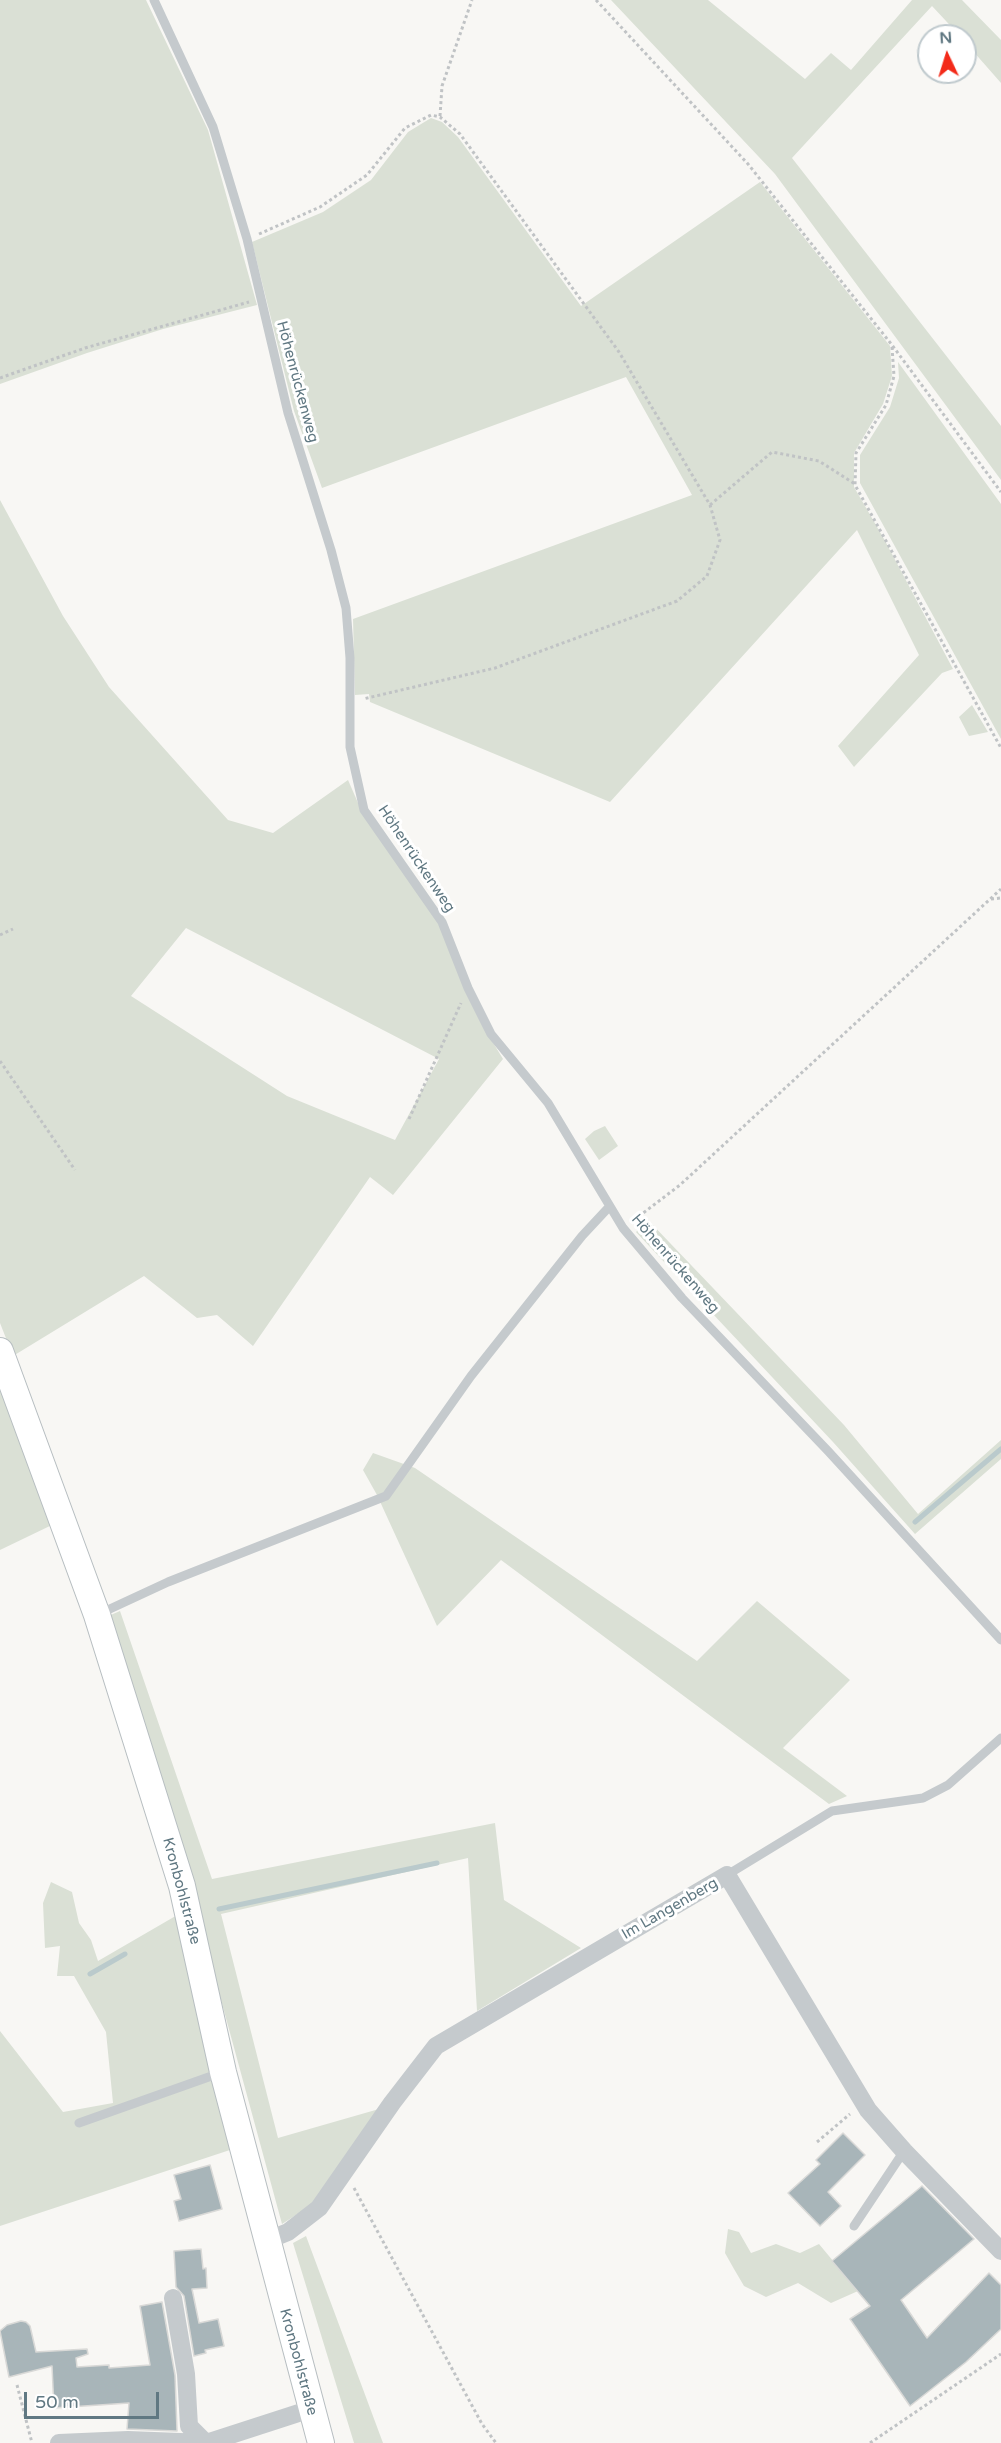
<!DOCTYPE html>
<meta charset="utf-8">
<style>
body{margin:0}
#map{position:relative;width:1001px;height:2443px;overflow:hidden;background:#f8f7f4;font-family:"Varela Round",sans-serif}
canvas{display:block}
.north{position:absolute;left:917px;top:24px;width:60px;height:60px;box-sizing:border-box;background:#fff;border:2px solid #bfc9cd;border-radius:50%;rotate:356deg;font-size:16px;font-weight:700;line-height:24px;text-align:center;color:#607882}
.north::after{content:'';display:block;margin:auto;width:21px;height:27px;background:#f32a19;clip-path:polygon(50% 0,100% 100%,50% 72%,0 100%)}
.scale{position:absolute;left:24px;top:2392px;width:135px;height:27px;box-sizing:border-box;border:3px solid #607882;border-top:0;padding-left:8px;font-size:18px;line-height:21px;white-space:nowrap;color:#607882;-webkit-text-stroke:4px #fff;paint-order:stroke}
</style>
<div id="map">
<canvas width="1001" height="2443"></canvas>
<div class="north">N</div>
<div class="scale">50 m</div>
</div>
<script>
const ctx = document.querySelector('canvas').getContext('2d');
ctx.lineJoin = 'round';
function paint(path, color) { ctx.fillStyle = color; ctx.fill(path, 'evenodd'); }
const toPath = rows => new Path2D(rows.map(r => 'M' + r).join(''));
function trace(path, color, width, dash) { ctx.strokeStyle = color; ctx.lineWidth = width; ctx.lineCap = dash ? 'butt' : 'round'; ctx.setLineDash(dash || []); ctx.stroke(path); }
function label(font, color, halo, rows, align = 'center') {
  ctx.font = font + ' "Varela Round",sans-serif'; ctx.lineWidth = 6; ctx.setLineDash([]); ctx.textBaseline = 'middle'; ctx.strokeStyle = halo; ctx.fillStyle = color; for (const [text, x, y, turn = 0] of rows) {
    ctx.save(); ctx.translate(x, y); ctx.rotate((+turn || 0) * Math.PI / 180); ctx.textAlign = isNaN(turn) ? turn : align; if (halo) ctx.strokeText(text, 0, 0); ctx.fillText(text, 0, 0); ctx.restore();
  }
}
const green = toPath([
 [0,0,146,0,208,130,257,305,163,329,87,353,0,384],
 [611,0,708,0,805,79,831,53,851,70,912,0,962,0,1001,40,1001,83,965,42,965,36,960,36,932,6,792,158,1001,426,1001,480,775,174],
 [431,118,442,122,458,137,581,306,760,182,890,346,892,376,883,404,854,453,854,487,884,539,953,669,942,673,854,767,838,746,919,655,857,530,610,802,370,702,369,694,355,695,353,619,692,495,626,377,322,488,294,411,252,242,323,212,371,180,408,132],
 [898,362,1001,504,1001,739,860,483,860,455,890,407,899,378],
 [0,500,63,616,109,687,228,820,273,833,348,780,362,812,438,923,489,1036,503,1059,393,1195,370,1177,253,1346,217,1315,197,1318,144,1276,13,1356,0,1323],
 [186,928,439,1059,395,1140,287,1096,131,996],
 [972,705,988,732,969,736,959,717],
 [605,1126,618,1146,599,1160,585,1139,594,1131],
 [648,1220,844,1425,918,1514,1001,1440,1001,1459,915,1534,833,1442,636,1232],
 [0,1379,54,1524,0,1550],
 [373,1453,415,1468,697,1661,757,1601,850,1680,783,1748,847,1796,829,1804,501,1560,437,1626,377,1495,363,1470],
 [120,1611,212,1879,495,1823,504,1900,581,1948,477,2011,468,1858,221,1914,278,2138,379,2109,313,2204,282,2224,199,1919,106,1617],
 [51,1882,72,1892,79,1923,91,1940,98,1961,179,1914,242,2146,0,2226,0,2031,63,2112,113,2103,106,2032,74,1976,57,1976,60,1946,45,1948,43,1903],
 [728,2229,739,2232,751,2253,776,2244,800,2253,819,2244,858,2291,831,2303,798,2283,766,2297,744,2286,734,2269,725,2253],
 [306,2236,383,2443,354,2443,293,2243]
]);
const stream = toPath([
 [915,1522,1001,1449],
 [219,1909,437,1863],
 [90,1974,125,1954]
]);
const building = toPath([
 [843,2133,865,2155,828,2192,841,2206,820,2226,788,2193,820,2164,816,2160,843,2133],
 [210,2165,222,2209,179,2221,174,2201,181,2199,174,2175,210,2165],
 [922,2186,974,2239,901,2300,927,2338,989,2273,1001,2285,1001,2329,966,2362,910,2406,850,2319,870,2306,832,2261,922,2186],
 [201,2249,203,2269,206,2268,207,2288,192,2289,199,2323,218,2319,224,2346,205,2350,206,2353,194,2356,184,2296,176,2287,174,2251,201,2249],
 [162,2302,175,2375,177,2431,127,2429,129,2403,54,2408,52,2366,9,2377,0,2331,7,2325,21,2321,26,2322,30,2326,36,2352,87,2349,88,2354,76,2358,77,2367,109,2365,109,2368,150,2365,140,2306,162,2302]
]);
const path = toPath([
 [596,0,748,164,892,345,1001,492],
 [440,116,442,86,472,0],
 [259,234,320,207,367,175,405,128,431,115,440,117,460,134,619,352,710,505,720,540,707,576,677,601,495,668,363,699],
 [892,347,894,376,886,405,856,453,855,485,1001,748],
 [0,378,85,348,249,302],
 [710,505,772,452,819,461,855,484],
 [991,899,1001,898],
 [0,935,13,929],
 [0,1061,75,1170],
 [409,1119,461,1003],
 [634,1220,680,1185,1001,889],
 [817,2142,850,2114],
 [354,2188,482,2424,496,2443],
 [17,2385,32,2443],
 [870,2443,1001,2354]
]);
const service = toPath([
 [154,0,213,127,247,239,288,413,331,550,346,608,350,658,350,747,364,810,442,922,468,988,491,1034,548,1103,623,1228,682,1298,828,1451,1001,1640],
 [99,1614,168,1582,386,1496,471,1376,582,1236,609,1207],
 [727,1875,832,1811,923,1798,948,1785,1001,1738],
 [79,2123,220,2073],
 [854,2226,904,2151]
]);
const minor = toPath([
 [266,2241,288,2232,319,2208,392,2103,436,2046,727,1875,868,2110,904,2151,1001,2251],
 [173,2298,186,2374,189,2426,206,2443],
 [59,2443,128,2440,206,2443,311,2409]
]);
const secondary = toPath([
 [0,1351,97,1615,182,1886,223,2072,321,2443]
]);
const streetNames = [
 ["Höhenrückenweg",297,382,75],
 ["Höhenrückenweg",416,859,56],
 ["Höhenrückenweg",675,1264,49],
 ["Kronbohlstraße",181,1891,75],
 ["Im Langenberg",670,1909,-30],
 ["Kronbohlstraße",298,2362,75]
];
paint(green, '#dae0d5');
trace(stream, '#bacacc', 5);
paint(building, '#a8b5b9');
trace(building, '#d9d9d7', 1.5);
trace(secondary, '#b7bec1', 28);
trace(path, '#c0c3c5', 3, [3, 3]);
trace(service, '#c5cacd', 9);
trace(minor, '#c5cacd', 18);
trace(secondary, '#fff', 26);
label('15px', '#607882', '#fff', streetNames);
</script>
